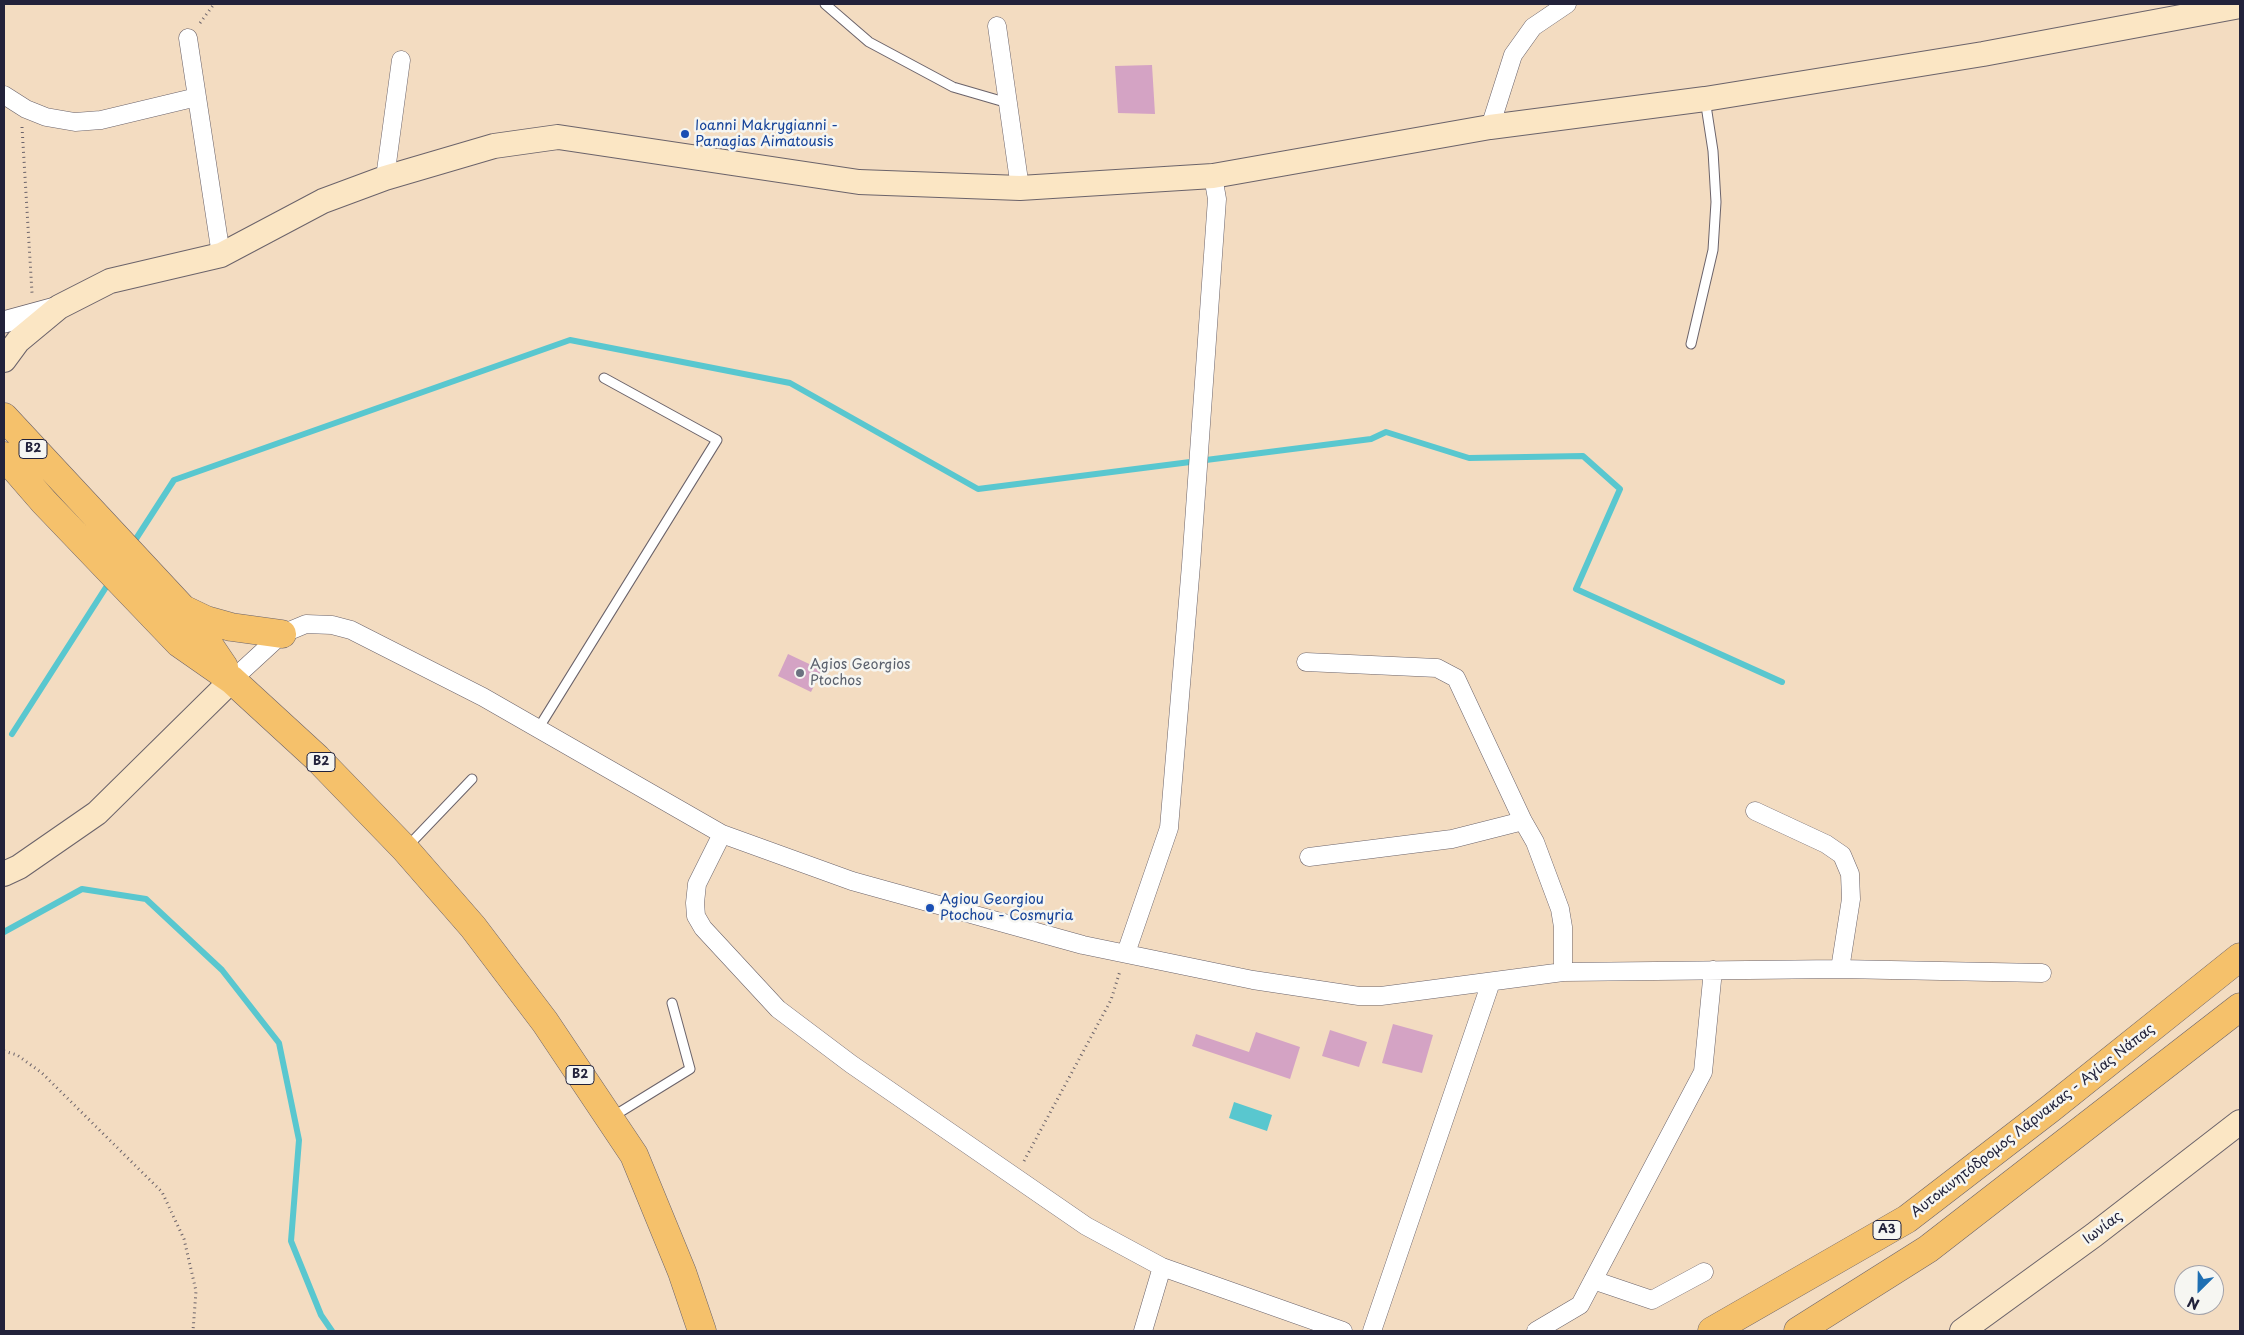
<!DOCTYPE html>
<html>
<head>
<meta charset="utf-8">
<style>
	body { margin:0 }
	#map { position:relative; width:2244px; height:1335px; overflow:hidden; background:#f3dcc1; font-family:"Playpen Sans",sans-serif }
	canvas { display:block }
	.frame { position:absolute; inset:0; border:5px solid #22223b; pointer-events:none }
	.north { position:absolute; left:2174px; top:1265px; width:50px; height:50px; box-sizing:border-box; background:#f6f6f2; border:1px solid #a1a1a9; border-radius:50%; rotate:203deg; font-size:14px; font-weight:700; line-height:20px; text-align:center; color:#22223b }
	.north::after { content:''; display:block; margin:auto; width:18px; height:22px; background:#1f6fb2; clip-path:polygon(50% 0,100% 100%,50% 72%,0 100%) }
</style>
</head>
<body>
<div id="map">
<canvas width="2244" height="1335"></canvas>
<div class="frame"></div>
<div class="north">N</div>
</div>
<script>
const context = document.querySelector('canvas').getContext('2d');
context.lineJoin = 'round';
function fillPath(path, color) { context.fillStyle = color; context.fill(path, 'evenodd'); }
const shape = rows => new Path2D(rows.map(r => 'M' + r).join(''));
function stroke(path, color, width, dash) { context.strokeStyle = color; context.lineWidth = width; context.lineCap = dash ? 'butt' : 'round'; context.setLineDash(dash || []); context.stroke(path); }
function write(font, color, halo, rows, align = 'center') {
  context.font = font + ' "Playpen Sans",sans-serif'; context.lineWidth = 5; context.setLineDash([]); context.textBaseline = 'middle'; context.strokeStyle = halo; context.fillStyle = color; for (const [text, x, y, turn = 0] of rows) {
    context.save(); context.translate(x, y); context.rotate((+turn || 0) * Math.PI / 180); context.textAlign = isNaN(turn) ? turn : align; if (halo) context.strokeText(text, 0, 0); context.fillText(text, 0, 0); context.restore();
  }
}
const water = shape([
	[1234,1102,1272,1115,1267,1131,1229,1118]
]);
const stream = shape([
	[132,545,174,480,570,340,790,383,978,489,1371,439,1386,432,1469,458,1583,456,1620,489,1576,589,1782,682],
	[12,734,110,581],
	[4,932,82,889,146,899,222,970,279,1043,299,1140,291,1241,321,1315,332,1331]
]);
const building = shape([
	[1152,65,1155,114,1118,113,1115,66],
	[788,654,822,670,811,692,778,676],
	[1393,1024,1433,1035,1422,1073,1382,1063],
	[1330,1030,1367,1042,1359,1067,1322,1056],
	[1256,1032,1300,1047,1290,1079,1192,1046,1196,1034,1249,1052]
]);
const path = shape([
	[200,23,214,4],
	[22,127,32,293],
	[4,1051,17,1055,42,1073,162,1192,184,1239,196,1291,193,1331],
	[1024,1161,1111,1000,1120,971]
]);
const service = shape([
	[825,4,869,42,953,87,1008,103],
	[1691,344,1713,250,1716,202,1713,151,1705,99],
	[538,729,717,440,604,378],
	[407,847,472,779],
	[612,1117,690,1069,672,1003]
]);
const minor = shape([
	[997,26,1020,188],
	[188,38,221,255],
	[4,95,26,109,46,117,75,122,101,120,197,97],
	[1490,127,1513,55,1533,27,1567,4],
	[385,178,401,60],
	[1306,662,1437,668,1456,678,1523,821,1535,842,1560,909,1563,927,1563,972],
	[232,680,282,634,306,624,332,625,351,630,483,697,722,834,852,881,1083,945,1253,980,1359,996,1381,996,1563,972,1840,969,2042,973],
	[1755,811,1826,844,1842,855,1850,874,1851,899,1840,969],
	[722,834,697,884,695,903,696,916,703,928,778,1009,851,1064,1086,1226,1162,1267,1343,1331],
	[1309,857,1452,839,1523,821],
	[1126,953,1169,828,1191,565,1217,199,1213,176],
	[1593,1280,1652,1300,1704,1272],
	[1143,1331,1162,1267],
	[1372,1331,1491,982],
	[1536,1331,1580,1305,1703,1072,1713,970]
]);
const tertiary = shape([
	[4,322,59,307]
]);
const secondary = shape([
	[4,360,18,341,59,307,110,281,221,255,323,201,385,178,494,146,558,137,859,182,1020,188,1213,176,1490,127,1705,99,1983,54,2240,6],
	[4,874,19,867,97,813,232,680],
	[1962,1331,2094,1235,2240,1122]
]);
const primary = shape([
	[4,417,182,608,195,624,224,667],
	[4,456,44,502,179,643,232,680,317,758,405,849,473,927,545,1022,634,1155,682,1272,702,1331],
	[183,609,206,620,231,627,282,634]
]);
const motorway = shape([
	[1712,1331,1907,1219,2050,1109,2240,957],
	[1798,1331,1928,1249,2240,1007]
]);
const markers = [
	[685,134,5,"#1a4fb4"],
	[800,673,5,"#6b7280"],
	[930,908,5,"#1a4fb4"]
];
const shields = [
	[33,449,28],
	[321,762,28],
	[580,1075,28],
	[1887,1230,28]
];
const shieldNames = [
	["B2",33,449],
	["B2",321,762],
	["B2",580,1075],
	["A3",1887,1230]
];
const transitNames = [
	["Ioanni Makrygianni -",695,126],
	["Panagias Aimatousis",695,142],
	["Agiou Georgiou",940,900],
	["Ptochou - Cosmyria",940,916]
];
const worshipNames = [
	["Agios Georgios",810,665],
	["Ptochos",810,681]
];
const streetNames = [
	["Αυτοκινητόδρομος Λάρνακας - Αγίας Νάπας",2033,1121,-38],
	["Ιωνίας",2103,1228,-37]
];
fillPath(water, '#59c7cf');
stroke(stream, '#59c7cf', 6);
fillPath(building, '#d4a3c4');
stroke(service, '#6b636a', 11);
stroke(minor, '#6b636a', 19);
stroke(tertiary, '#6b636a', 23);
stroke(secondary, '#6b636a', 26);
stroke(primary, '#6b636a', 29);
stroke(motorway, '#6b636a', 29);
stroke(path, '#6b636a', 3, [1, 4]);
stroke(service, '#fff', 9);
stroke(minor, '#fff', 18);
stroke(tertiary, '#fff', 21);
stroke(secondary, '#fbe6c4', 24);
stroke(primary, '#f5c16b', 28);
stroke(motorway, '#f5c16b', 28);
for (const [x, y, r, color] of markers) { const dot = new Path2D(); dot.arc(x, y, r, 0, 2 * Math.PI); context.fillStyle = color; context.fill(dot); stroke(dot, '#f6f6f2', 2); }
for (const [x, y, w] of shields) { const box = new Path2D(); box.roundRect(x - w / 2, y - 9.5, w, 19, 4); context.fillStyle = '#f6f6f2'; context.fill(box); stroke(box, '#22223b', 1); }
write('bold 12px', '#22223b', null, shieldNames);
write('14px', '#164399', '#f6f6f2', transitNames, 'left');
write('14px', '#5b616d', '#f6f6f2', worshipNames, 'left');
write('14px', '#22223b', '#f6f6f2', streetNames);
</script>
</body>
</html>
